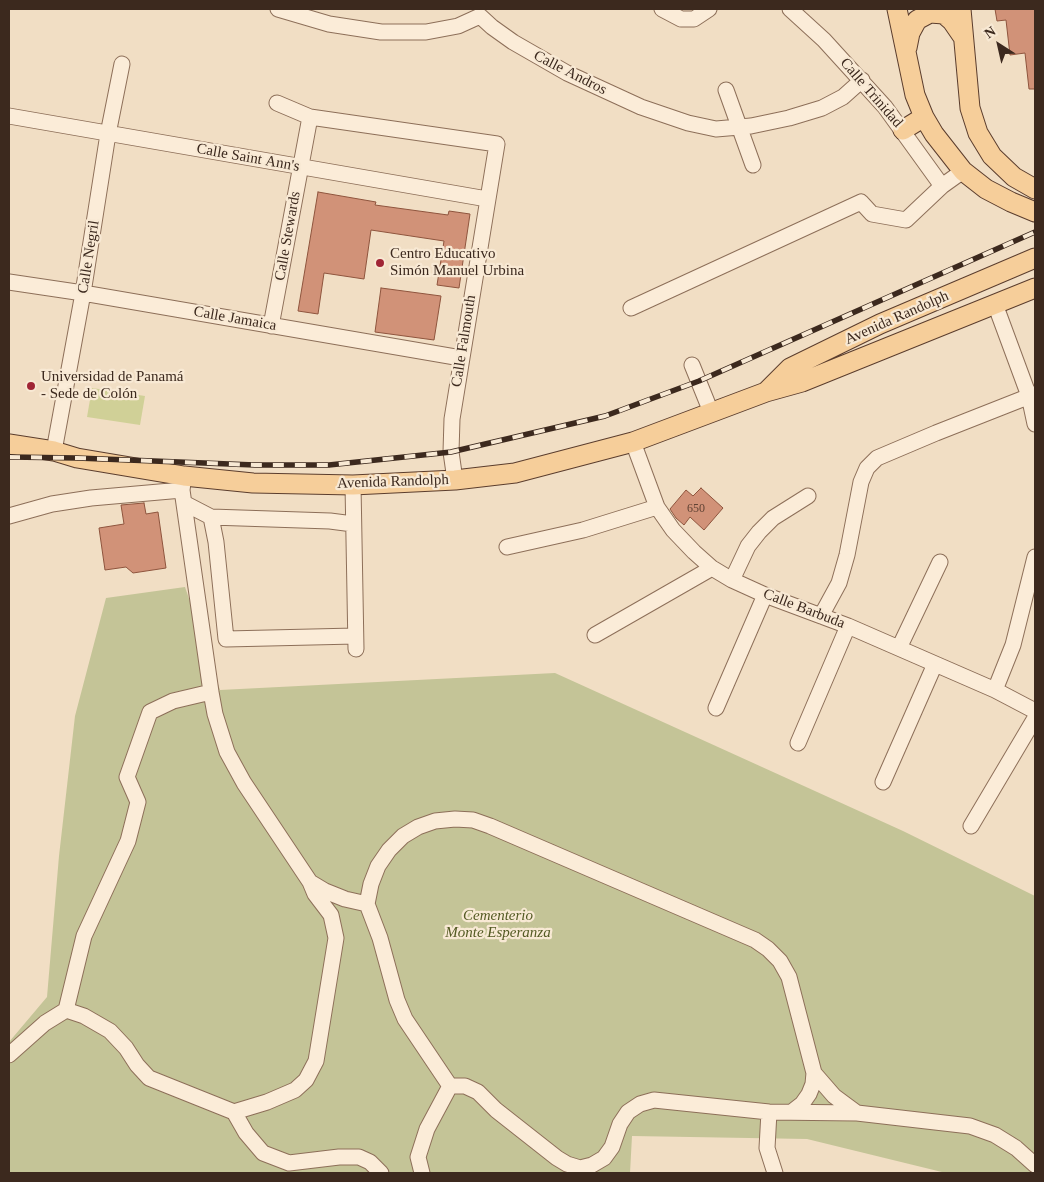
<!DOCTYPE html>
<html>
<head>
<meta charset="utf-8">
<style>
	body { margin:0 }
	#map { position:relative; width:1044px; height:1182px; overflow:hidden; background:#f1dec4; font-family:"Times New Roman",serif }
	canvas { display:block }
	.frame { position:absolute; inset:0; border:10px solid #3c291e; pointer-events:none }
	.north { position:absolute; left:974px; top:20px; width:50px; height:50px; -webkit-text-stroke:4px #f8e9d4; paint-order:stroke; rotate:325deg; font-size:14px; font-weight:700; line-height:20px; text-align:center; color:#3c291e }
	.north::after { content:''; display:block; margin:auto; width:18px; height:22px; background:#3c291e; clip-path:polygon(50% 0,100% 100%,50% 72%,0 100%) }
</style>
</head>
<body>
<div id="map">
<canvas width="1044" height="1182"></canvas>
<div class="frame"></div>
<div class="north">N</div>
</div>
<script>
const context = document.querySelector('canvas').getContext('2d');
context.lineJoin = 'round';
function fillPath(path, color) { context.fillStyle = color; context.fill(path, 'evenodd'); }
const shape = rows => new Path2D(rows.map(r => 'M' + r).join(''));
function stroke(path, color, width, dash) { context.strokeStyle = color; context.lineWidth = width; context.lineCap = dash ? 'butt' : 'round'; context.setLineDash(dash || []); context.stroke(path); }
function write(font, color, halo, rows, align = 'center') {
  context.font = font + ' "Times New Roman",serif'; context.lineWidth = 4.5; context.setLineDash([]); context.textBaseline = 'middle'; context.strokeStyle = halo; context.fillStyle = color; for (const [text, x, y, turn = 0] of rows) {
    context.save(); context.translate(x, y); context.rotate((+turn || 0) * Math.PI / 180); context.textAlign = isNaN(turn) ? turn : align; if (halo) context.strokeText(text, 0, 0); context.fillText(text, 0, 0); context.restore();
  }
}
const green = shape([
	[92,388,145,396,140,425,87,417]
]);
const cemetery = shape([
	[185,587,220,690,555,673,903,831,1035,896,1035,1173,946,1173,807,1139,632,1136,630,1173,9,1173,9,1042,47,997,59,856,75,716,106,598]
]);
const building = shape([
	[995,9,1035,9,1035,89,1029,89,1025,53,1010,55,1006,20,997,21,995,9],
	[318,192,376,202,375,205,448,215,449,211,470,214,459,288,437,285,444,241,371,230,364,279,324,273,318,314,298,311,318,192],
	[381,288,441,296,434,340,375,332,381,288],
	[701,488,723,508,704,530,690,517,684,525,676,518,670,509,686,490,693,496,701,488],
	[144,503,146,514,158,512,166,568,133,573,126,567,105,570,99,528,124,524,121,505,144,503]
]);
const minor = shape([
	[278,9,329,24,381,32,426,32,458,26,480,16,492,27,513,42,567,73,641,107,688,123,716,129,751,126,789,118,822,108,843,97,862,80],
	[662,9,681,19,694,19,709,9],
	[790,9,824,40,885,107,942,186],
	[726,90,753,165],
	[277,103,310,117,497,144,452,419,451,452,455,480],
	[9,116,487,199],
	[9,282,83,293,461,358],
	[995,304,1029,396,1035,424],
	[631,308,861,202,872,214,906,220,942,186,963,171],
	[271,326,310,117],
	[692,365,711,412],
	[633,442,657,507,673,530,694,552,712,568,732,580,765,595,848,626,995,690,1035,711],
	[54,451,83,293,108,134,122,64],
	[184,476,182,490,211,692,215,714,227,752,244,783,310,882,325,891,345,899,367,904,380,938,397,1000,405,1019,450,1086,465,1086,478,1092,496,1110,557,1158,567,1164,580,1168,592,1165,604,1158,612,1147,620,1124,628,1112,640,1104,654,1100,769,1112,857,1113,970,1126,995,1135,1016,1148,1035,1165],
	[353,485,356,649],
	[184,503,211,517,330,521,353,524],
	[9,516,52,504,91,498,182,490],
	[211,517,216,542,226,639,355,636],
	[507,547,583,530,657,507],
	[732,580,748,546,759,532,773,518,808,496],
	[821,616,839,583,847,555,861,482,867,468,877,458,936,433,1035,394],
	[595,635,712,568],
	[899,648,940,562],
	[995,690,1013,645,1035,557],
	[716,708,765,595],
	[798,743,848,626],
	[883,782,935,664],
	[971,826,1035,718],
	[367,904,371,884,378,866,389,850,403,836,418,827,435,821,455,819,473,820,490,826,755,940,768,949,780,961,789,977,814,1073,813,1084,809,1094,802,1104,793,1111],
	[66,1010,84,1016,110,1031,126,1048,137,1065,149,1078,234,1112,246,1133,263,1153,289,1163,339,1157,359,1157,370,1162,381,1173],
	[9,1055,45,1023,66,1010,84,936,128,841,138,802,127,777,150,712,173,701,211,692],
	[814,1073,834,1096,857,1113],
	[234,1112,267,1102,295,1090,306,1080,316,1061,336,938,331,915,315,894,310,882],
	[769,1112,767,1148,775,1173],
	[422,1173,418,1157,427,1129,450,1086]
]);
const major = shape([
	[897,9,915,95,924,117,934,134,963,171,986,189,1011,202,1035,212],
	[961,9,970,108,978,133,992,156,1014,177,1035,189],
	[907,48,910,33,917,20,930,13,944,14,952,21,963,37],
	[903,130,924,117],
	[767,391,790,368,880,324,1035,258],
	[9,444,54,451,77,458,184,476,253,483,353,485,455,480,515,473,633,442,766,392,802,382,1035,288]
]);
const rail = shape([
	[9,457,77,458,255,465,329,465,451,452,605,416,699,381,1035,232]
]);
const markers = [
	[380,263,5,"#a02535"],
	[31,386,5,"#a02535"]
];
const numberNames = [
	["650",696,509]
];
const streetNames = [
	["Calle Andros",570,73,27],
	["Calle Trinidad",871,93,49],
	["Calle Saint Ann's",248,158,10],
	["Calle Stewards",288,236,-80],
	["Calle Negril",89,257,-81],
	["Avenida Randolph",897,318,-24],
	["Calle Jamaica",235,319,10],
	["Calle Falmouth",464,341,-81],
	["Avenida Randolph",393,482,-2],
	["Calle Barbuda",804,609,21]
];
const poiNames = [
	["Centro Educativo",390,254],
	["Simón Manuel Urbina",390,271],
	["Universidad de Panamá",41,377],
	["- Sede de Colón",41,394]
];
const parkNames = [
	["Cementerio",498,916],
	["Monte Esperanza",498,933]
];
fillPath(green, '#d0d097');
fillPath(cemetery, '#c4c497');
fillPath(building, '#d19278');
stroke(building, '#8e543d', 1);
stroke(minor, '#8d6f59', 17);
stroke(major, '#5b3d2d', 21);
stroke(minor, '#fbecd8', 15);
stroke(major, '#f6ce9a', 19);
stroke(rail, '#3c291e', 5.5);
stroke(rail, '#f8e9d4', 4, [11]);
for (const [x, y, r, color] of markers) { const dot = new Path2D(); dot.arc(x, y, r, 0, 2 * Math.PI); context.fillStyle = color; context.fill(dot); stroke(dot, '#f8e9d4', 2); }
write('12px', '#614334', null, numberNames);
write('15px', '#3c291e', '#f8e9d4', streetNames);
write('15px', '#3c291e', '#f8e9d4', poiNames, 'left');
write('italic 15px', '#535a23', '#f8e9d4', parkNames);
</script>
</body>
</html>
